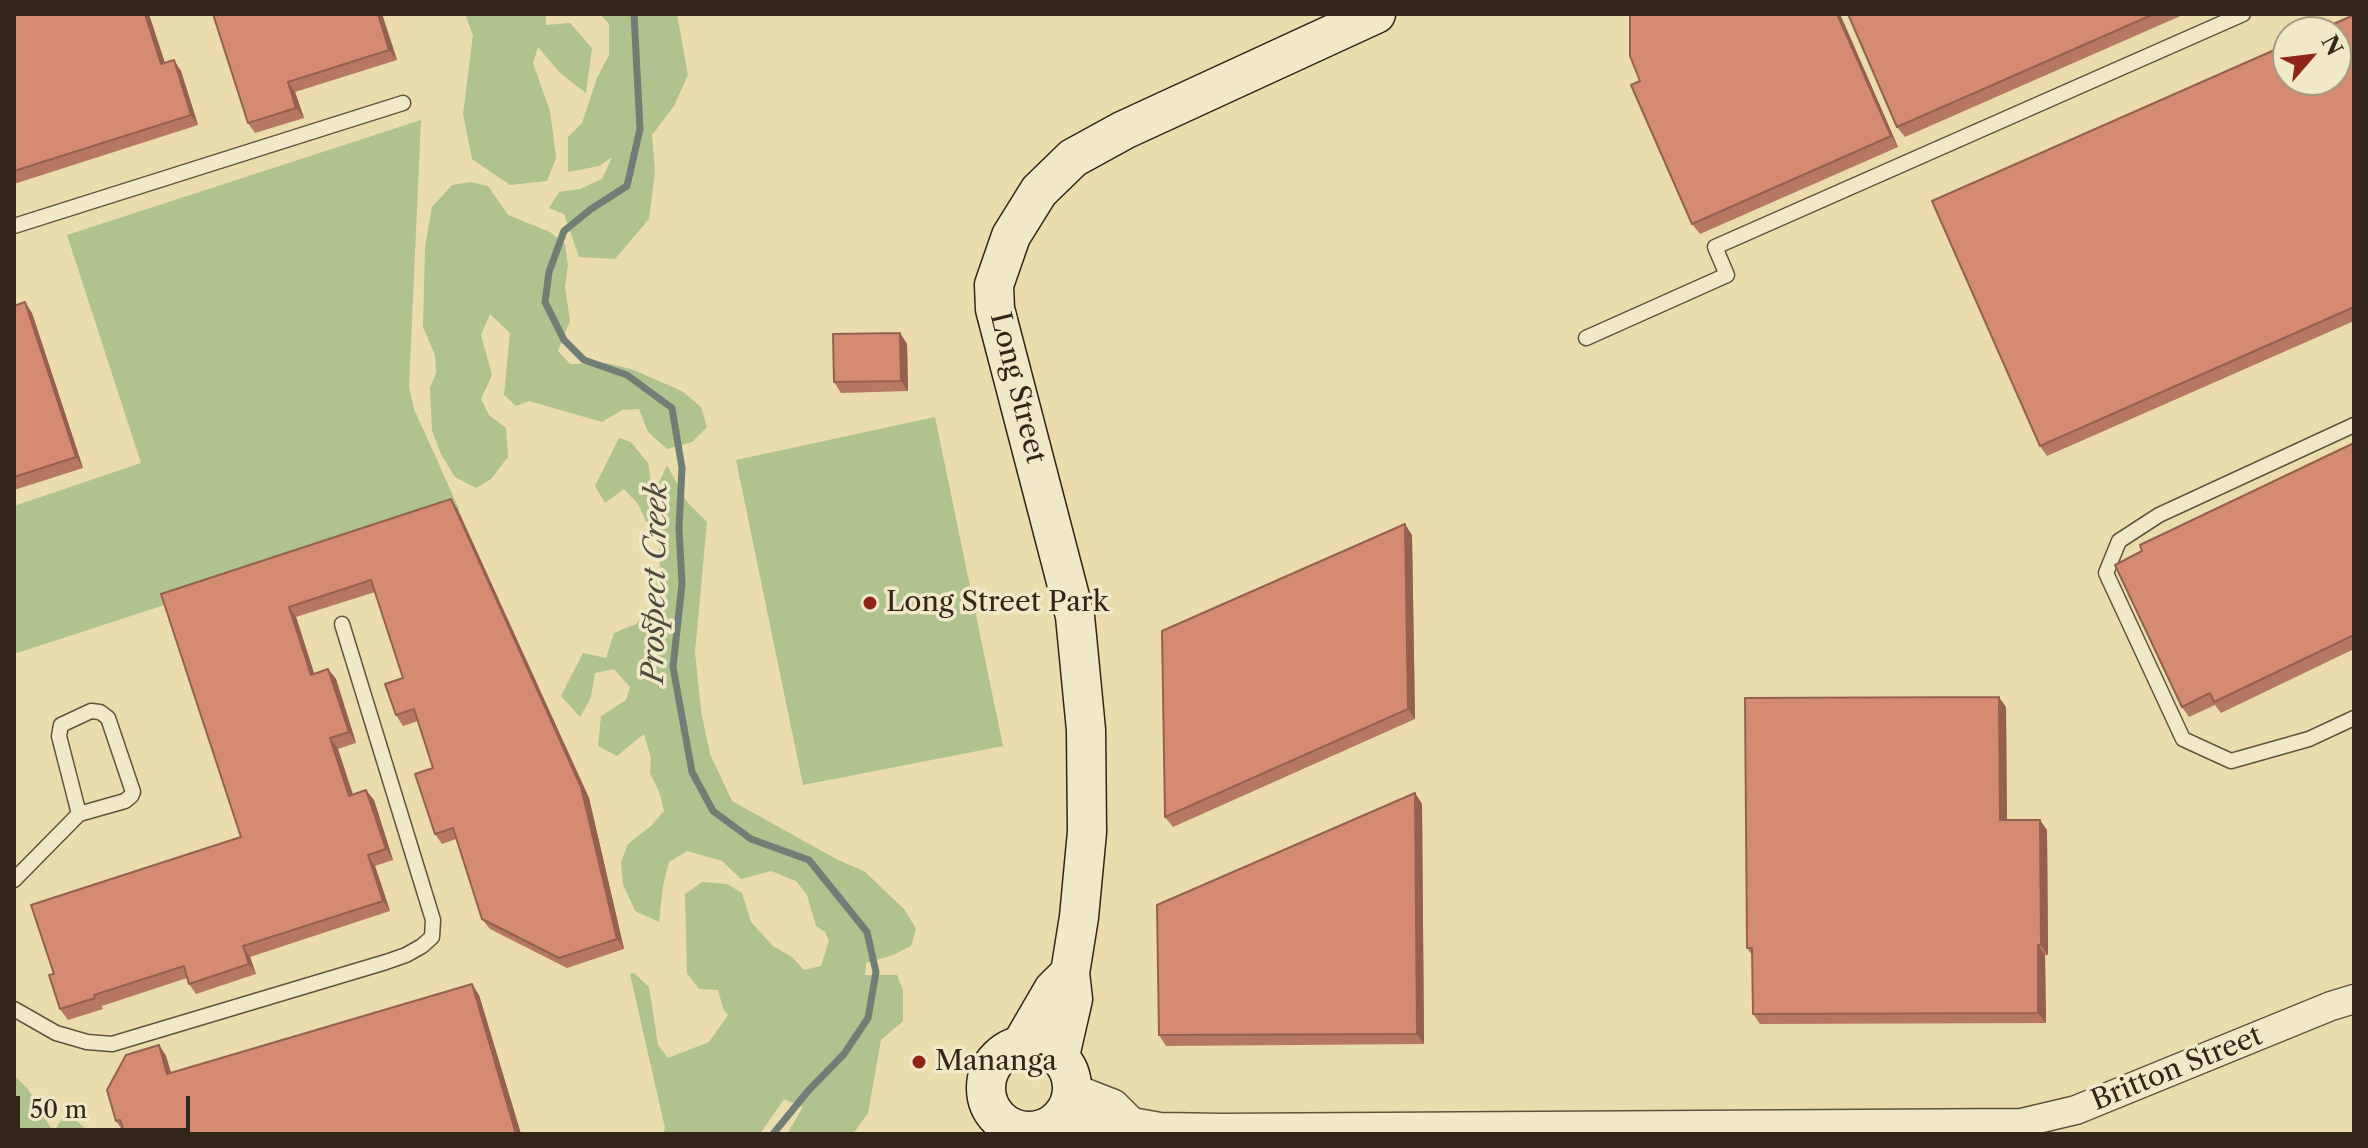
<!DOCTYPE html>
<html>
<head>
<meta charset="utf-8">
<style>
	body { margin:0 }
	#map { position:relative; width:2368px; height:1148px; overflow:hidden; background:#eadcac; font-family:"Libre Caslon Text",serif }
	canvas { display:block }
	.frame { position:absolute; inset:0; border:16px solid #34251a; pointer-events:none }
	.north { position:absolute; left:2272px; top:16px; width:80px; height:80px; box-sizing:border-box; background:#f1e8c9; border:2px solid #a59a83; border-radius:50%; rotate:62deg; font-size:22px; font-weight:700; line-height:32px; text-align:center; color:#34251a }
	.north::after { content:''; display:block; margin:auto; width:28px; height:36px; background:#8f2418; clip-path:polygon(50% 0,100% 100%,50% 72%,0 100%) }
	.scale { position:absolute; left:16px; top:1096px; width:174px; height:36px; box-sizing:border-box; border:4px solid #34251a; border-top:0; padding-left:10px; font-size:24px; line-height:28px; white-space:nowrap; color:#34251a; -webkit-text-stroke:6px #f1e8c9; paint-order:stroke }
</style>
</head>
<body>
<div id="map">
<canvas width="2368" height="1148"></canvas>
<div class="frame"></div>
<div class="north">N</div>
<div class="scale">50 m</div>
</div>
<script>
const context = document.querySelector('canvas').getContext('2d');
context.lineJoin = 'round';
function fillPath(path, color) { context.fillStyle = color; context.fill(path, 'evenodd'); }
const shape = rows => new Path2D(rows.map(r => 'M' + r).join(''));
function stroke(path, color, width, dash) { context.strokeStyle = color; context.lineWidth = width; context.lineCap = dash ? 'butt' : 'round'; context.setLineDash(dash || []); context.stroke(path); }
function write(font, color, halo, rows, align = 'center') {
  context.font = font + ' "Libre Caslon Text",serif'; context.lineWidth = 7; context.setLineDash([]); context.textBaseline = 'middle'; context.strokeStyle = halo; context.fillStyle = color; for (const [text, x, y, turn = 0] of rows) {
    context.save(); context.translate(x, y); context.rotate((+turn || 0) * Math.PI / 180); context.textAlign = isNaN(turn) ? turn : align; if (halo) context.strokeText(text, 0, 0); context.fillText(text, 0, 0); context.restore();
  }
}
const green = shape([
	[465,14,546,14,546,25,570,23,592,48,586,93,560,73,538,47,533,63,550,111,556,158,547,181,510,185,472,159,463,114,473,35],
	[600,14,677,14,688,75,674,106,652,135,655,171,649,219,615,259,579,257,564,214,549,208,559,192,580,189,602,179,612,157,599,166,568,172,568,137,582,123,597,78,609,55,609,24],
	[421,120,409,387,414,409,459,509,14,654,14,506,141,463,67,235],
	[471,182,488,186,508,215,550,232,565,244,568,265,565,287,570,321,558,351,570,364,606,363,631,369,682,391,701,407,707,427,692,442,667,449,648,432,639,409,622,410,602,422,529,401,516,406,504,395,510,333,490,314,481,335,492,375,481,399,489,415,506,428,508,457,491,479,476,488,455,477,441,454,432,430,430,388,436,373,435,355,423,327,425,247,432,207,452,185],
	[935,417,1003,746,803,785,736,460],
	[619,438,631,442,648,463,653,496,667,465,687,502,707,522,695,652,701,711,710,754,732,801,838,860,864,871,905,910,916,929,911,946,893,955,866,963,865,975,897,975,903,990,903,1021,881,1040,868,1113,853,1134,787,1134,803,1107,784,1099,760,1134,663,1134,665,1128,630,974,634,973,649,987,658,1045,668,1058,709,1042,728,1015,723,1008,718,990,699,989,687,973,685,894,702,882,727,884,742,893,751,922,773,946,792,957,804,970,821,966,829,941,825,932,816,926,807,895,796,881,771,871,741,879,722,861,687,851,669,862,663,886,659,922,635,911,623,884,621,862,628,844,652,825,664,811,660,794,650,773,651,758,644,734,617,756,598,746,601,716,626,700,630,687,614,669,595,673,591,697,580,717,561,696,583,653,606,658,614,633,636,624,654,607,655,586,660,570,659,535,649,528,638,504,624,489,605,503,595,486],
	[14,1075,28,1089,53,1132,67,1112,91,1134,14,1134]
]);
const stream = shape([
	[634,14,640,129,627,186,591,209,564,231,549,272,545,302,564,340,584,360,627,375,672,408,682,468,679,528,682,584,673,667,692,772,713,811,751,839,809,860,867,932,876,972,868,1018,844,1054,808,1091,773,1134]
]);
const lane = shape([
	[14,226,403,103],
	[1586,338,1727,275,1715,247,2243,14],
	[2354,425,2159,515,2119,541,2106,573,2183,739,2231,761,2309,739,2354,718],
	[14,880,79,814,125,801,131,796,133,792,108,718,100,712,91,711,61,725,59,736,79,814],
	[14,1009,56,1033,87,1042,112,1044,386,962,406,955,422,946,432,937,433,920,342,624]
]);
const street = shape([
	[1073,1088,1114,1104,1132,1122],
	[1063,1116,1107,1127,1132,1122,1160,1127,1222,1128,2021,1123,2076,1110,2331,1006,2354,999]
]);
const secondary = shape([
	'986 1088a43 43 0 1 1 86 0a43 43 0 1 1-86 0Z',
	[1021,1045,1053,990,1070,973],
	[1060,1056,1073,999,1070,973,1079,917,1087,832,1086,730,1075,616,995,309,994,285,1011,236,1039,191,1073,158,1124,130,1376,14]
]);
const wall = shape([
	[14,14,165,63,181,71,198,125,14,184],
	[213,14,382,14,397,60,295,92,304,118,255,133,248,123],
	[1630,14,1840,14,1898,147,1700,234,1692,224,1640,81],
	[1848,14,2185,14,1905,137,1897,127],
	[2354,15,2354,321,2047,456,2040,446],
	[25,302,32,313,83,468,14,490,14,306],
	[900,333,907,344,908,391,841,393,834,382],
	[2354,443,2354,649,2221,713,2215,705,2189,717,2182,707],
	[451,499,458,510,589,798,624,949,567,968,490,929,482,919,456,839,442,844,435,834,433,768,418,721,403,726,396,715,403,678,375,592,296,617,314,674,328,669,336,679,356,743,338,749,353,794,374,800,393,860,375,866,390,911,250,957,256,974,196,994,189,984,187,978,102,1006,103,1009,68,1020,60,1009,54,974,241,837,161,594],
	[1412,535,1415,719,1173,827,1165,817],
	[2006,707,2007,820,2047,830,2048,955,2045,955,2046,1023,1760,1024,1753,1014,1752,955,1747,948],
	[1415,793,1422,804,1424,1044,1166,1046,1159,1035],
	[479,995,521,1134,125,1134,116,1121,159,1045,166,1056,171,1072]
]);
const shadedWall = shape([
	[145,14,149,14,169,75,161,64],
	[378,14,382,14,397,60,389,50],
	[1837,14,1840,14,1898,147,1891,136],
	[174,60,181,71,198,125,191,115],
	[288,82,295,92,304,118,296,108],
	[25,302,32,313,83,468,76,457],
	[900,333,907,344,908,391,901,381],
	[451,499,458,510,589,798,624,949,617,939],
	[1405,524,1412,535,1415,719,1408,709],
	[289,607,296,617,318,685,311,675],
	[328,669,336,679,356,743,349,732],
	[1999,697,2006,707,2007,831,2000,820],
	[330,738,338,749,356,806,349,796],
	[366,790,374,800,393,860,386,849],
	[1415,793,1422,804,1424,1044,1417,1034],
	[2040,820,2047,830,2048,955,2041,945],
	[368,855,375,866,390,911,383,901],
	[2038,945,2045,955,2046,1023,2038,1013],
	[243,946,250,957,256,974,249,964],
	[472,984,479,995,521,1134,516,1134],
	[159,1045,166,1056,174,1084,167,1074]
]);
const building = shape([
	[14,14,145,14,161,64,174,60,191,115,14,171,14,14],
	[213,14,378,14,389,50,288,82,296,108,248,123,213,14],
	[1630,14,1837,14,1891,136,1692,224,1631,85,1640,81,1630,56,1630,14],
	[1848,14,2154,14,1897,127,1848,14],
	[2354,15,2354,307,2040,446,1932,201,2288,44,2288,80,2336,80,2336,32,2315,32,2354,15],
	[25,302,76,457,14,477,14,306,25,302],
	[900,333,901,381,834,382,833,334,900,333],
	[2354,443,2354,635,2214,702,2210,693,2182,707,2115,565,2142,551,2140,545,2354,443],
	[451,499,581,787,617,939,559,958,482,919,453,828,435,834,415,774,433,768,414,709,396,715,385,684,403,678,371,580,289,607,311,675,328,669,349,732,330,738,349,796,366,790,386,849,368,855,383,901,243,946,249,964,189,984,184,966,94,995,95,998,60,1009,49,975,54,974,31,905,241,837,161,594,451,499],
	[1405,524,1408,709,1165,817,1162,631,1405,524],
	[1999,697,2000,820,2040,820,2041,945,2038,945,2038,1013,1753,1014,1752,948,1747,948,1745,698,1999,697],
	[1415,793,1417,1034,1159,1035,1157,905,1415,793],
	[472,984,516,1134,125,1134,120,1120,116,1121,107,1090,126,1055,159,1045,167,1074,472,984]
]);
const markers = [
	[870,603,8,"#8f2418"],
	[919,1062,8,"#8f2418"]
];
const streetNames = [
	["Long Street",1017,388,76],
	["Britton Street",2177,1069,-22]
];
const poiNames = [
	["Long Street Park",886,603],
	["Mananga",935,1062]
];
const waterNames = [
	["Prospect Creek",656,583,-89]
];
fillPath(green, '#b0c28e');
stroke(stream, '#717e75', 7);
stroke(lane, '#62533e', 17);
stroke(street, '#62533e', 31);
stroke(secondary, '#34251a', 41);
stroke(lane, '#f1e8c9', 14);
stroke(street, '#f1e8c9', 28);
stroke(secondary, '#f1e8c9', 38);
fillPath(wall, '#b67862');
fillPath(shadedWall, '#946150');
fillPath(building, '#d48b72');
stroke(building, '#946150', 2);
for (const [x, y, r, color] of markers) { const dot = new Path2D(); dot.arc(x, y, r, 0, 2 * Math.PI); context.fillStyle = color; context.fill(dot); stroke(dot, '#f1e8c9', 3); }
write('28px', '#34251a', '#f1e8c9', streetNames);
write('28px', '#34251a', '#f1e8c9', poiNames, 'left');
write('italic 30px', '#4e4a40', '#f1e8c9', waterNames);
</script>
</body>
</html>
